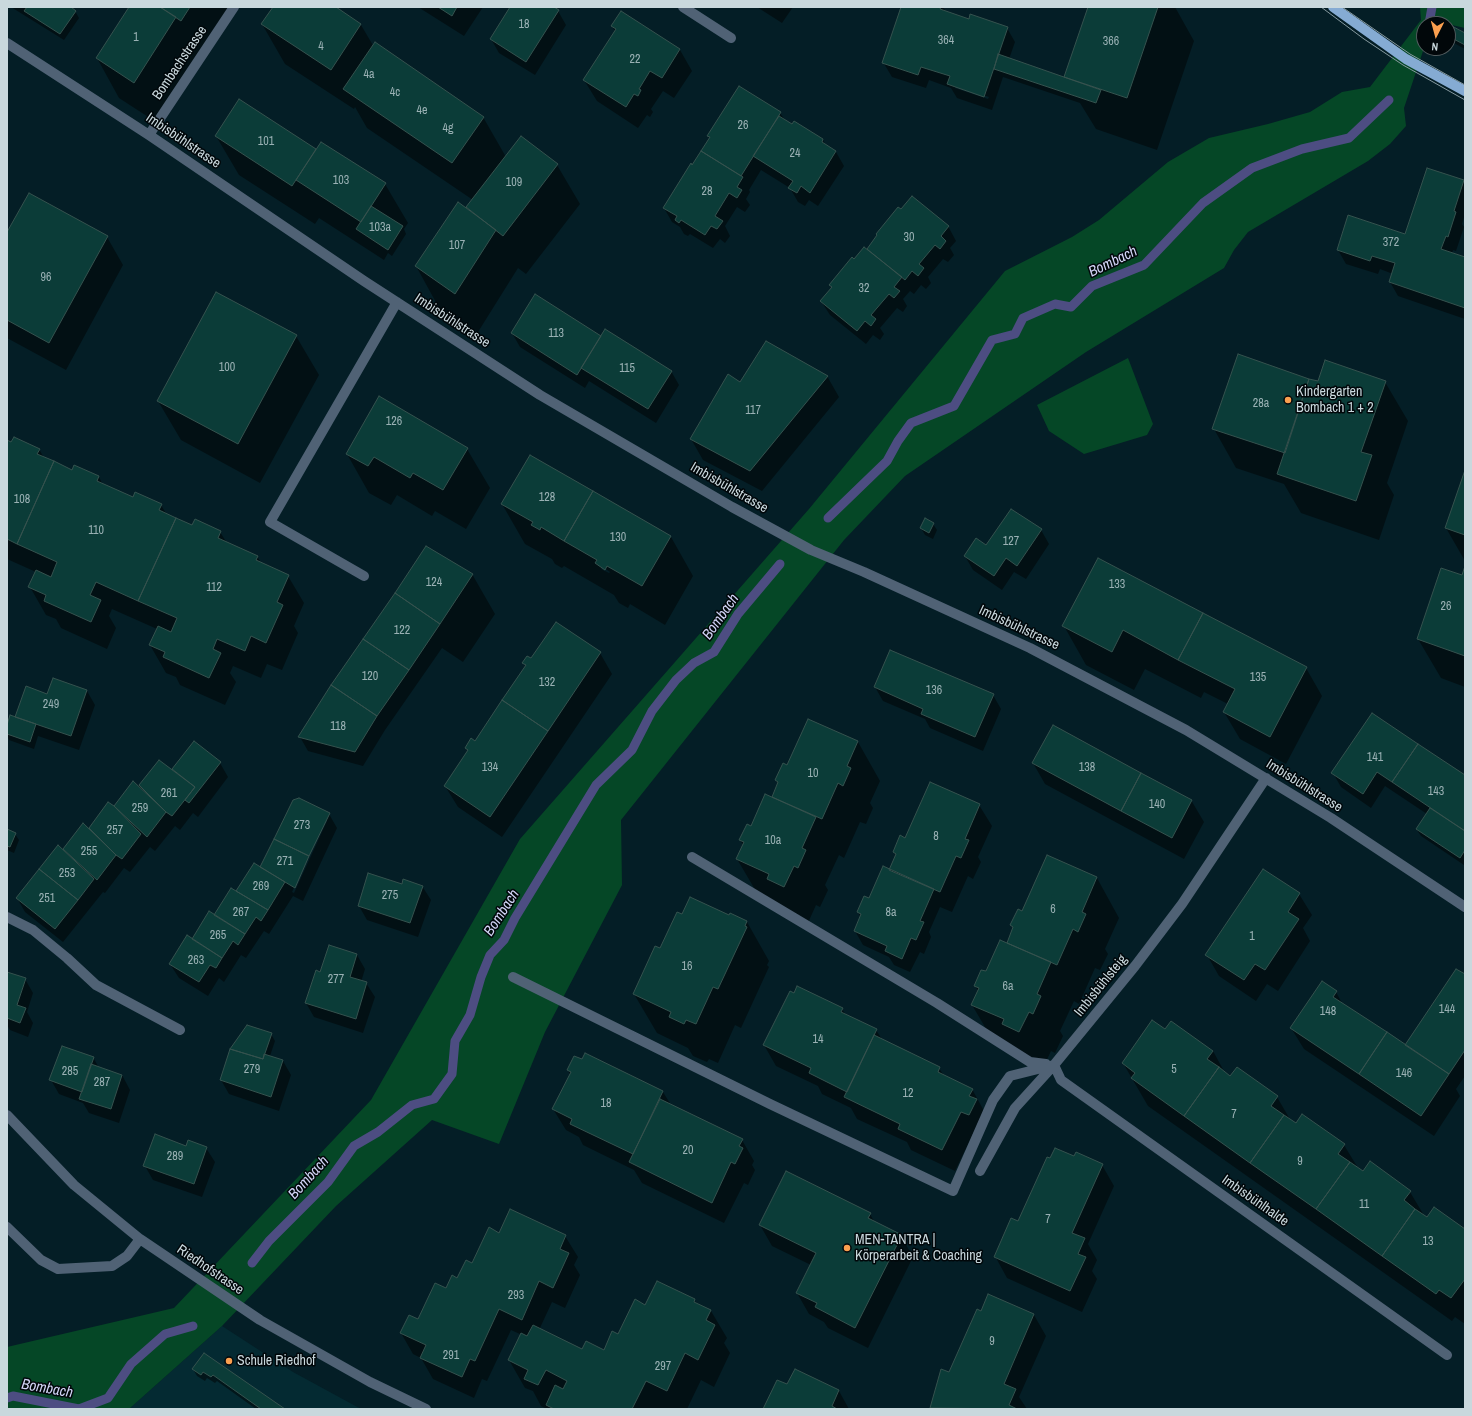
<!DOCTYPE html>
<html>
<head>
<meta charset="utf-8">
<style>
	body { margin:0 }
	#map { position:relative; width:1472px; height:1416px; overflow:hidden; background:#041e26; font-family:"Archivo Narrow",sans-serif }
	canvas { display:block }
	.frame { position:absolute; inset:0; border:8px solid #c9d8dd; pointer-events:none }
	.north { position:absolute; left:1416px; top:16px; width:40px; height:40px; box-sizing:border-box; background:#01070a; border:1px solid #515b5e; border-radius:50%; rotate:186deg; font-size:11px; font-weight:700; line-height:16px; text-align:center; color:#c9d8dd }
	.north::after { content:''; display:block; margin:auto; width:14px; height:18px; background:#fa9f4f; clip-path:polygon(50% 0,100% 100%,50% 72%,0 100%) }
</style>
</head>
<body>
<div id="map">
<canvas width="1472" height="1416"></canvas>
<div class="frame"></div>
<div class="north">N</div>
</div>
<script>
const context = document.querySelector('canvas').getContext('2d');
context.lineJoin = 'round';
function fillPath(path, color) { context.fillStyle = color; context.fill(path, 'evenodd'); }
const shape = rows => new Path2D(rows.map(r => 'M' + r).join(''));
function stroke(path, color, width, dash) { context.strokeStyle = color; context.lineWidth = width; context.lineCap = dash ? 'butt' : 'round'; context.setLineDash(dash || []); context.stroke(path); }
function write(font, color, halo, rows, align = 'center') {
  context.font = font + ' "Archivo Narrow",sans-serif'; context.lineWidth = 3; context.setLineDash([]); context.textBaseline = 'middle'; context.strokeStyle = halo; context.fillStyle = color; for (const [text, x, y, turn = 0] of rows) {
    context.save(); context.translate(x, y); context.rotate((+turn || 0) * Math.PI / 180); context.textAlign = isNaN(turn) ? turn : align; if (halo) context.strokeText(text, 0, 0); context.fillText(text, 0, 0); context.restore();
  }
}
const built = shape([
	[222,1326,293,1372,361,1409,129,1409]
]);
const green = shape([
	[1420,7,1465,7,1465,28,1434,21,1432,24,1424,24,1424,48,1404,108,1406,126,1390,144,1368,161,1248,232,1234,250,1224,268,1086,352,905,476,844,540,621,820,622,885,545,1032,499,1144,432,1120,336,1206,222,1326,129,1409,7,1409,7,1347,174,1308,371,1100,520,839,809,509,1005,271,1072,237,1099,220,1168,162,1209,138,1268,124,1310,112,1342,92,1370,87,1421,20],
	[1128,358,1153,424,1147,435,1084,454,1049,431,1037,405]
]);
const shadow = shape([
	[11,7,69,7,75,11,79,18,64,40],
	[130,7,238,7,156,122,119,98,97,58],
	[274,7,334,7,361,25,374,47,483,117,506,157,557,165,580,204,526,274,518,268,478,332,438,306,416,266,473,200,367,128,355,107,354,109,285,64,262,24],
	[418,7,483,7,464,36],
	[511,7,552,7,558,11,566,25,535,75,499,53,491,39],
	[757,7,793,7,782,23],
	[902,7,943,7,946,12,969,20,1007,28,1015,42,1009,59,1067,79,1065,77,1089,7,1175,7,1194,41,1157,150,1096,129,1080,103,1003,77,992,110,957,98,951,88,929,80,926,88,892,77,883,62],
	[955,85,989,97,988,99,955,88],
	[621,13,680,50,692,71,674,98,663,91,651,109,653,112,650,117,647,115,638,128,597,101,584,80,615,31,612,26],
	[1448,26,1465,34,1465,49,1448,40],
	[239,100,317,150,385,184,408,223,404,229,406,234,392,256,388,253,384,260,319,218,315,224,239,175,216,136],
	[780,113,785,120,792,125,794,122,823,140,826,146,836,152,844,166,818,206,809,200,805,206,798,202,790,188,761,170,749,190,750,192,746,199,750,205,745,212,737,207,725,226,730,236,725,243,720,239,713,248,690,234,688,236,684,234,680,227,672,222,664,208,710,139,708,136],
	[1464,181,1465,183,1465,214,1462,224,1464,227,1456,251,1453,250,1452,254,1465,258,1465,319,1398,296,1390,282,1393,274,1380,269,1378,274,1346,264,1338,250,1406,236],
	[948,226,956,241,950,248,954,255,948,262,943,259,928,277,931,283,926,289,921,285,914,294,910,291,903,299,907,306,903,312,897,308,880,328,884,334,880,340,873,335,866,344,830,315,821,301,832,288,830,285,854,260,867,250,878,236],
	[7,235,107,237,123,265,66,370,7,338],
	[512,333,601,337,671,371,679,385,656,423,589,381,585,388,520,347],
	[296,336,319,375,260,483,181,440,158,401],
	[827,376,839,397,762,491,703,460,691,439],
	[1385,382,1408,421,1387,483,1394,495,1379,540,1301,513,1284,484,1236,468,1214,429,1318,383],
	[7,442,39,449,44,458,72,471,99,477,103,485,134,498,161,505,167,515,192,526,220,532,227,543,257,556,261,563,288,576,304,603,294,626,298,633,282,670,267,664,261,678,233,666,230,673,236,682,225,705,180,685,176,677,166,673,150,645,157,629,112,609,109,616,116,628,107,649,61,628,56,619,46,615,30,587,36,572,7,559],
	[467,449,490,488,466,529,435,511,432,516,397,495,391,505,369,493,347,454],
	[530,456,671,537,693,576,665,625,630,604,628,608,619,603,614,595,564,566,562,568,555,564,552,559,525,544,502,504],
	[601,566,610,572,609,573,601,569],
	[1465,473,1465,561,1446,528],
	[933,524,937,530,933,539,925,535,921,528],
	[1041,530,1049,544,1026,579,1014,572,1002,590,973,570,965,556,986,546],
	[1099,559,1306,668,1322,696,1286,764,1240,739,1224,712,1228,704,1204,692,1201,698,1145,669,1134,690,1086,665,1064,626],
	[1465,569,1465,687,1441,678,1418,639,1462,576],
	[472,574,495,614,463,662,442,648,385,730,363,766,308,751,300,737],
	[600,653,612,674,502,837,458,807,445,786,469,751,467,748,475,742,526,667,524,663,531,659],
	[875,687,993,695,1001,709,983,751,930,728,925,719,883,701],
	[87,691,95,705,79,750,38,736,34,749,9,740,7,736,7,728,48,695],
	[1372,715,1465,777,1465,862,1464,865,1421,836,1417,830,1427,814,1385,786,1371,808,1341,787,1333,773],
	[194,742,220,763,228,777,198,817,193,813,180,830,175,826,155,851,150,847,130,872,124,868,105,893,103,892,63,942,25,912,17,898,63,850,83,825,89,830,108,803,114,807,134,782,139,786,159,762,172,771],
	[858,742,880,781,870,803,873,808,866,824,860,822,844,858,839,855,825,885,828,890,820,907,816,905,807,925,760,898,737,859,743,845,740,840,751,827,772,798,778,784,776,780,788,767],
	[1033,763,1191,800,1204,822,1184,859,1045,784],
	[979,805,992,826,978,857,981,862,973,879,968,876,952,912,940,907,929,932,931,937,924,954,920,952,910,972,894,965,889,957,863,945,855,931,861,918,858,912,890,871,896,857,894,852,906,839],
	[329,814,337,828,303,901,293,896,269,934,264,931,246,958,241,955,224,982,219,978,208,996,179,978,170,964,192,940,261,869],
	[325,821,327,821,294,893,292,892],
	[7,830,15,834,19,840,14,853,7,850],
	[1048,856,1097,878,1119,918,1105,949,1108,954,1100,970,1095,968,1079,1004,1074,1001,1060,1031,1063,1036,1055,1053,1051,1051,1042,1070,995,1044,972,1005,978,991,975,985,1007,944,1014,929,1011,925,1023,913],
	[422,886,431,900,418,937,367,920,359,906],
	[1299,894,1312,915,1303,928,1310,941,1278,991,1267,984,1256,1001,1219,976,1207,955],
	[682,916,729,916,747,922,769,961,767,965,769,967,741,1028,735,1025,718,1063,709,1059,707,1062,693,1056,688,1048,657,1033,634,994],
	[329,946,357,955,365,969,361,982,366,983,375,997,363,1033,314,1017,306,1003,321,973],
	[7,973,25,979,33,993,27,1012,33,1023,28,1037,10,1030,7,1025],
	[1465,976,1465,1076,1456,1089,1460,1096,1434,1136,1304,1049,1291,1028,1336,992,1343,1005,1409,1049],
	[842,1009,846,1015,876,1030,883,1041,939,1068,944,1076,972,1089,984,1111,955,1171,911,1150,907,1142,857,1119,851,1108,822,1094,818,1086,776,1066,764,1045],
	[1165,1030,1213,1051,1225,1073,1231,1077,1277,1097,1291,1121,1297,1125,1344,1145,1358,1168,1363,1172,1410,1192,1425,1217,1465,1230,1465,1324,1455,1317,1452,1321,1148,1106,1123,1063],
	[271,1034,275,1041,270,1056,283,1061,291,1075,279,1111,229,1094,221,1080],
	[585,1054,663,1092,671,1105,742,1140,754,1161,752,1165,755,1170,748,1185,744,1183,724,1223,642,1183,634,1170,583,1145,579,1137,566,1130,553,1109,570,1075,568,1070,574,1057,582,1060],
	[93,1057,99,1068,122,1075,130,1090,119,1123,89,1113,83,1103,59,1094,51,1080],
	[206,1148,215,1162,202,1197,153,1180,145,1166],
	[1075,1157,1102,1165,1114,1186,1088,1244,1097,1260,1092,1271,1097,1279,1082,1312,1007,1278,995,1256,1019,1223,1051,1159],
	[870,1214,875,1223,901,1236,913,1257,868,1348,828,1328,824,1322,809,1314,797,1293,811,1265,772,1246,760,1225],
	[500,1234,565,1236,578,1257,574,1265,580,1275,565,1308,552,1302,539,1330,583,1351,604,1351,646,1306,694,1300,697,1304,711,1311,727,1338,724,1343,730,1353,714,1387,701,1380,687,1409,547,1409,541,1406,533,1391,525,1388,509,1360,522,1335,511,1330,487,1381,482,1379,474,1398,433,1379,421,1358,413,1354,401,1333,418,1320],
	[989,1296,1034,1315,1046,1336,1019,1397,1027,1409,932,1409,942,1370,950,1374],
	[204,1354,283,1409,256,1409,217,1381,215,1383,207,1378,205,1381,197,1376,193,1369],
	[788,1386,839,1391,849,1409,764,1409]
]);
const stream = shape([
	[1429,24,1432,7],
	[828,518,887,461,898,441,911,423,954,406,992,340,1015,334,1023,318,1055,304,1071,307,1092,286,1144,265,1203,203,1252,168,1302,149,1349,138,1389,100],
	[252,1263,269,1241,328,1182,354,1146,378,1132,412,1105,434,1099,452,1074,455,1041,470,1015,481,977,490,955,504,940,515,918,596,785,632,750,652,711,676,680,694,663,714,652,738,614,780,564],
	[7,1398,13,1396,79,1409,108,1398,131,1364,165,1334,193,1326]
]);
const building = shape([
	[27,7,71,7,76,11,60,34,24,11,27,7],
	[129,7,160,7,176,17,134,83,96,58,129,7],
	[160,7,190,7,181,21,160,7],
	[273,7,336,7,361,24,331,70,261,24,273,7],
	[438,7,457,7,452,16,438,7],
	[510,7,554,7,559,10,526,62,490,39,510,7],
	[901,7,941,7,940,9,969,19,970,14,1008,27,984,97,947,84,950,76,921,67,918,75,882,63,901,7],
	[1088,7,1158,7,1127,98,1064,77,1088,7],
	[621,11,680,49,662,78,650,71,639,89,641,90,638,96,634,94,626,107,583,80,616,29,611,26,621,11],
	[1448,24,1465,33,1465,45,1448,36,1448,24],
	[375,42,484,117,452,163,343,89,375,42],
	[998,54,1101,90,1096,103,994,69,998,54],
	[739,86,781,112,741,176,701,151,710,137,707,136,739,86],
	[239,99,316,149,292,186,215,136,239,99],
	[779,116,792,124,794,121,823,139,822,142,836,151,810,193,801,186,797,193,788,188,793,181,753,156,779,116],
	[521,136,558,164,503,236,466,207,521,136],
	[321,142,386,183,361,222,296,180,321,142],
	[701,151,743,177,737,187,742,190,737,198,729,193,715,216,723,221,717,229,711,226,705,235,681,220,679,223,675,220,677,216,663,208,691,163,692,165,701,151],
	[1427,168,1464,180,1454,211,1456,212,1448,237,1446,236,1441,249,1465,257,1465,308,1389,282,1395,263,1372,256,1370,261,1337,250,1348,215,1405,234,1427,168],
	[29,193,108,236,49,343,7,320,7,232,29,193],
	[912,196,949,226,941,236,946,241,940,249,935,245,919,264,924,268,918,276,912,271,905,280,867,249,877,235,876,234,898,207,901,209,912,196],
	[458,202,496,230,455,294,415,266,458,202],
	[371,206,403,226,388,250,356,229,371,206],
	[864,247,902,277,894,287,900,291,894,298,889,294,871,315,876,319,871,326,865,321,857,331,820,301,832,287,829,285,852,257,854,259,864,247],
	[216,292,297,335,238,444,157,401,216,292],
	[535,294,601,336,577,375,511,333,535,294],
	[605,329,672,371,648,409,581,368,605,329],
	[766,341,828,376,750,471,690,439,728,374,740,382,766,341],
	[1238,354,1309,379,1285,453,1212,429,1238,354],
	[1325,360,1386,381,1361,452,1372,455,1356,501,1277,474,1309,379,1318,381,1325,360],
	[379,396,468,448,443,490,413,473,410,478,374,457,368,466,346,454,379,396],
	[14,437,40,449,37,454,54,461,17,544,7,539,7,440,11,442,14,437],
	[530,455,593,491,564,541,541,527,540,530,531,525,533,522,501,504,530,455],
	[54,461,72,470,74,465,99,476,97,481,133,497,135,492,162,504,159,510,176,518,138,601,96,582,90,595,101,600,91,622,44,601,46,595,28,587,36,570,51,577,57,562,17,544,54,461],
	[1465,470,1465,535,1445,528,1465,470],
	[593,491,671,536,642,586,607,566,605,570,595,563,597,560,564,541,593,491],
	[1011,509,1042,529,1017,566,1006,558,994,576,964,556,976,538,986,545,1011,509],
	[176,518,192,525,195,519,221,531,218,538,258,556,256,560,289,575,277,602,283,605,266,643,251,636,245,651,217,639,213,649,221,653,209,678,163,657,165,652,149,645,158,626,171,632,177,618,138,601,176,518],
	[925,518,934,523,929,533,920,528,925,518],
	[426,546,473,574,440,624,395,593,426,546],
	[1098,558,1203,613,1178,660,1123,630,1112,652,1062,626,1098,558],
	[1465,566,1465,656,1417,639,1441,568,1462,575,1465,566],
	[395,593,440,624,409,670,363,639,395,593],
	[1203,613,1307,667,1270,737,1223,712,1235,689,1178,660,1203,613],
	[556,622,601,652,548,731,502,700,526,665,522,663,527,656,531,658,556,622],
	[363,639,409,670,377,716,331,685,363,639],
	[890,650,994,694,975,737,921,714,923,709,874,687,890,650],
	[53,678,87,690,71,736,15,717,26,686,47,694,53,678],
	[331,685,377,716,355,752,298,737,331,685],
	[502,700,548,731,490,817,444,786,468,750,465,748,471,738,475,741,502,700],
	[1372,713,1418,744,1392,782,1377,772,1363,794,1331,773,1372,713],
	[10,715,36,724,30,742,7,734,7,725,10,715],
	[808,719,858,741,847,766,851,768,843,786,838,783,822,819,772,797,778,782,775,780,783,763,787,765,808,719],
	[1053,725,1141,773,1121,811,1032,763,1053,725],
	[194,741,221,762,189,803,185,800,195,787,172,769,194,741],
	[1418,744,1465,775,1465,831,1392,782,1418,744],
	[159,760,195,787,172,816,166,812,139,785,159,760],
	[1141,773,1192,800,1172,838,1121,811,1141,773],
	[133,781,166,812,147,837,114,806,133,781],
	[930,782,980,804,965,839,969,840,961,858,956,856,940,892,889,870,896,854,893,852,900,835,905,838,930,782],
	[765,794,816,817,802,848,806,850,798,868,794,866,784,887,767,879,769,874,736,859,744,842,739,840,747,824,751,826,765,794],
	[299,798,330,813,309,856,274,839,293,800,299,798],
	[108,802,114,806,141,834,122,859,116,855,89,828,108,802],
	[1430,808,1465,831,1465,850,1460,858,1416,829,1430,808],
	[83,823,116,855,97,880,63,849,83,823],
	[7,829,16,833,10,847,7,846,7,829],
	[274,839,309,856,295,888,260,867,274,839],
	[58,845,94,879,78,900,39,869,58,845],
	[1047,855,1097,877,1082,912,1086,914,1078,932,1073,929,1057,965,1007,943,1013,927,1010,925,1018,909,1022,911,1047,855],
	[254,863,285,882,268,910,236,891,254,863],
	[883,866,934,889,920,921,924,922,916,940,911,938,902,959,885,951,887,946,854,931,861,914,857,912,864,896,869,898,883,866],
	[39,869,78,900,55,929,16,898,39,869],
	[1263,869,1300,893,1288,912,1299,919,1265,970,1255,964,1244,980,1205,955,1263,869],
	[368,873,402,884,403,879,423,886,410,923,358,906,368,873],
	[231,888,268,910,261,921,256,917,245,934,214,915,231,888],
	[690,897,729,915,730,913,747,921,745,926,747,927,718,989,713,987,696,1024,686,1020,684,1024,669,1017,671,1012,633,994,655,946,660,948,677,912,682,914,690,897],
	[209,911,245,934,238,945,233,941,222,958,192,939,209,911],
	[187,935,222,958,216,968,210,965,199,982,169,964,187,935],
	[1000,940,1051,962,1037,994,1041,996,1033,1014,1029,1012,1019,1032,1002,1024,1004,1019,971,1005,979,988,974,986,981,970,986,971,1000,940],
	[329,945,357,954,350,977,367,982,356,1019,305,1003,316,970,320,972,329,945],
	[1456,969,1465,974,1465,1050,1449,1074,1405,1045,1456,969],
	[7,972,26,978,17,1005,26,1008,20,1023,7,1018,7,972],
	[1322,981,1337,991,1333,997,1387,1032,1359,1074,1290,1028,1322,981],
	[797,986,843,1008,841,1012,877,1029,847,1092,809,1073,811,1068,763,1045,790,991,794,993,797,986],
	[1152,1020,1165,1029,1171,1021,1213,1051,1207,1059,1219,1067,1184,1116,1131,1078,1135,1073,1122,1063,1152,1020],
	[247,1025,272,1033,263,1059,230,1049,247,1025],
	[1387,1032,1449,1074,1421,1116,1359,1074,1387,1032],
	[874,1035,940,1067,938,1072,973,1089,969,1096,977,1099,969,1115,961,1112,942,1150,898,1129,900,1124,844,1097,874,1035],
	[62,1046,94,1057,82,1092,49,1080,62,1046],
	[230,1049,263,1059,264,1054,283,1060,271,1097,220,1080,230,1049],
	[585,1053,663,1091,633,1154,570,1124,572,1119,552,1109,571,1072,567,1070,574,1056,582,1059,585,1053],
	[91,1064,122,1075,111,1109,79,1099,91,1064],
	[1219,1067,1230,1076,1237,1067,1278,1096,1271,1106,1284,1115,1250,1163,1184,1116,1219,1067],
	[660,1099,743,1139,739,1146,743,1148,735,1164,731,1162,712,1203,629,1162,660,1099],
	[1302,1114,1345,1144,1338,1154,1350,1162,1316,1209,1250,1163,1284,1115,1296,1123,1302,1114],
	[155,1134,186,1146,188,1140,207,1147,194,1184,143,1166,155,1134],
	[1055,1148,1074,1156,1076,1152,1103,1164,1072,1233,1085,1238,1078,1254,1086,1257,1070,1291,994,1257,1011,1218,1018,1221,1047,1157,1050,1158,1055,1148],
	[1370,1161,1411,1191,1404,1200,1415,1209,1382,1256,1316,1209,1350,1162,1363,1171,1370,1161],
	[786,1171,871,1213,868,1218,902,1235,855,1328,815,1307,817,1303,796,1293,816,1253,759,1225,786,1171],
	[1434,1207,1465,1229,1465,1279,1451,1298,1439,1290,1436,1294,1382,1256,1415,1209,1427,1217,1434,1207],
	[510,1209,566,1235,560,1249,569,1253,553,1288,539,1281,522,1320,499,1309,475,1361,470,1359,462,1377,420,1358,426,1345,400,1333,409,1315,418,1319,435,1283,446,1288,452,1275,457,1278,466,1260,472,1263,489,1227,499,1233,510,1209],
	[657,1281,695,1299,694,1302,711,1310,706,1320,715,1325,698,1360,685,1353,667,1391,646,1381,632,1409,554,1409,546,1405,555,1385,563,1389,567,1381,546,1370,538,1385,524,1379,528,1370,508,1360,521,1333,527,1336,533,1325,582,1349,586,1341,604,1350,612,1331,618,1334,635,1299,645,1305,657,1281],
	[988,1294,1034,1314,1004,1384,1016,1389,1009,1405,1017,1409,930,1408,941,1369,949,1372,977,1309,981,1311,988,1294],
	[204,1353,285,1409,261,1409,213,1375,211,1377,203,1372,201,1375,192,1369,204,1353],
	[795,1369,839,1390,832,1406,837,1409,763,1409,777,1380,787,1384,795,1369]
]);
const minor = shape([
	[683,7,731,38],
	[7,43,149,135,364,281,540,395,732,507,811,550,864,572,1030,648,1186,730,1331,818,1465,907],
	[149,135,234,7],
	[364,576,270,522,397,302],
	[692,857,937,1003,1030,1062,1046,1064],
	[7,917,33,930,67,958,96,985,180,1030],
	[513,977,770,1104,953,1191,993,1100,1010,1076,1054,1065],
	[1054,1065,1061,1080,1447,1355],
	[7,1115,74,1185,140,1239,260,1320,370,1382,426,1409],
	[980,1171,1015,1108,1054,1065,1135,966,1182,904,1266,778],
	[7,1227,41,1260,58,1269,112,1266,127,1256,140,1239]
]);
const major = shape([
	[1333,7,1406,59,1465,91]
]);
const tram = shape([
	[1321,7,1364,39,1403,65,1465,100],
	[1342,7,1410,54,1465,85]
]);
const markers = [
	[1288,400,4,"#fa9f4f"],
	[847,1248,4,"#fa9f4f"],
	[229,1361,4,"#fa9f4f"]
];
const numberNames = [
	["18",524,25],
	["1",136,38],
	["364",946,41],
	["366",1111,42],
	["4",321,47],
	["22",635,60],
	["4a",369,75],
	["4c",395,93],
	["4e",422,111],
	["26",743,126],
	["4g",448,129],
	["101",266,142],
	["24",795,154],
	["103",341,181],
	["109",514,183],
	["28",707,192],
	["103a",380,228],
	["30",909,238],
	["372",1391,243],
	["107",457,246],
	["96",46,278],
	["32",864,289],
	["113",556,334],
	["100",227,368],
	["115",627,369],
	["28a",1261,404],
	["117",753,411],
	["126",394,422],
	["128",547,498],
	["108",22,500],
	["110",96,531],
	["130",618,538],
	["127",1011,542],
	["124",434,583],
	["133",1117,585],
	["112",214,588],
	["26",1446,607],
	["122",402,631],
	["120",370,677],
	["135",1258,678],
	["132",547,683],
	["136",934,691],
	["249",51,705],
	["118",338,727],
	["141",1375,758],
	["134",490,768],
	["138",1087,768],
	["10",813,774],
	["143",1436,792],
	["261",169,794],
	["140",1157,805],
	["259",140,809],
	["273",302,826],
	["257",115,831],
	["8",936,837],
	["10a",773,841],
	["255",89,852],
	["271",285,862],
	["253",67,874],
	["269",261,887],
	["275",390,896],
	["251",47,899],
	["6",1053,910],
	["267",241,913],
	["8a",891,913],
	["265",218,936],
	["1",1252,937],
	["263",196,961],
	["16",687,967],
	["277",336,980],
	["6a",1008,987],
	["144",1447,1010],
	["148",1328,1012],
	["14",818,1040],
	["279",252,1070],
	["5",1174,1070],
	["285",70,1072],
	["146",1404,1074],
	["287",102,1083],
	["12",908,1094],
	["18",606,1104],
	["7",1234,1115],
	["20",688,1151],
	["289",175,1157],
	["9",1300,1162],
	["11",1364,1205],
	["7",1048,1220],
	["13",1428,1242],
	["293",516,1296],
	["9",992,1342],
	["291",451,1356],
	["297",663,1367]
];
const streetNames = [
	["Bombachstrasse",180,63,-56],
	["Imbisbühlstrasse",183,141,34],
	["Imbisbühlstrasse",452,321,33],
	["Imbisbühlstrasse",729,488,30],
	["Imbisbühlstrasse",1019,628,25],
	["Imbisbühlstrasse",1304,786,32],
	["Imbisbühlsteig",1101,986,-51],
	["Imbisbühlhalde",1255,1201,35],
	["Riedhofstrasse",210,1270,34]
];
const poiNames = [
	["Kindergarten",1296,392],
	["Bombach 1 + 2",1296,408],
	["MEN-TANTRA |",855,1240],
	["Körperarbeit & Coaching",855,1256],
	["Schule Riedhof",237,1361]
];
const waterNames = [
	["Bombach",1113,262,-26],
	["Bombach",721,617,-55],
	["Bombach",502,913,-57],
	["Bombach",309,1178,-48],
	["Bombach",47,1389,10]
];
fillPath(built, '#042a32');
fillPath(green, '#054726');
fillPath(shadow, '#0007');
stroke(stream, '#4d4d82', 9);
fillPath(building, '#0b3c38');
stroke(building, '#35524e', 1);
stroke(minor, '#506275', 10);
stroke(major, '#85abd3', 10);
stroke(tram, '#86999f', 1);
for (const [x, y, r, color] of markers) { const dot = new Path2D(); dot.arc(x, y, r, 0, 2 * Math.PI); context.fillStyle = color; context.fill(dot); stroke(dot, '#01070a', 1.5); }
write('12px', '#9ab1b4', null, numberNames);
write('14px', '#c9d8dd', '#01070a', streetNames);
write('14px', '#c9d8dd', '#01070a', poiNames, 'left');
write('italic 15px', '#d1d4f5', '#01070a', waterNames);
</script>
</body>
</html>
